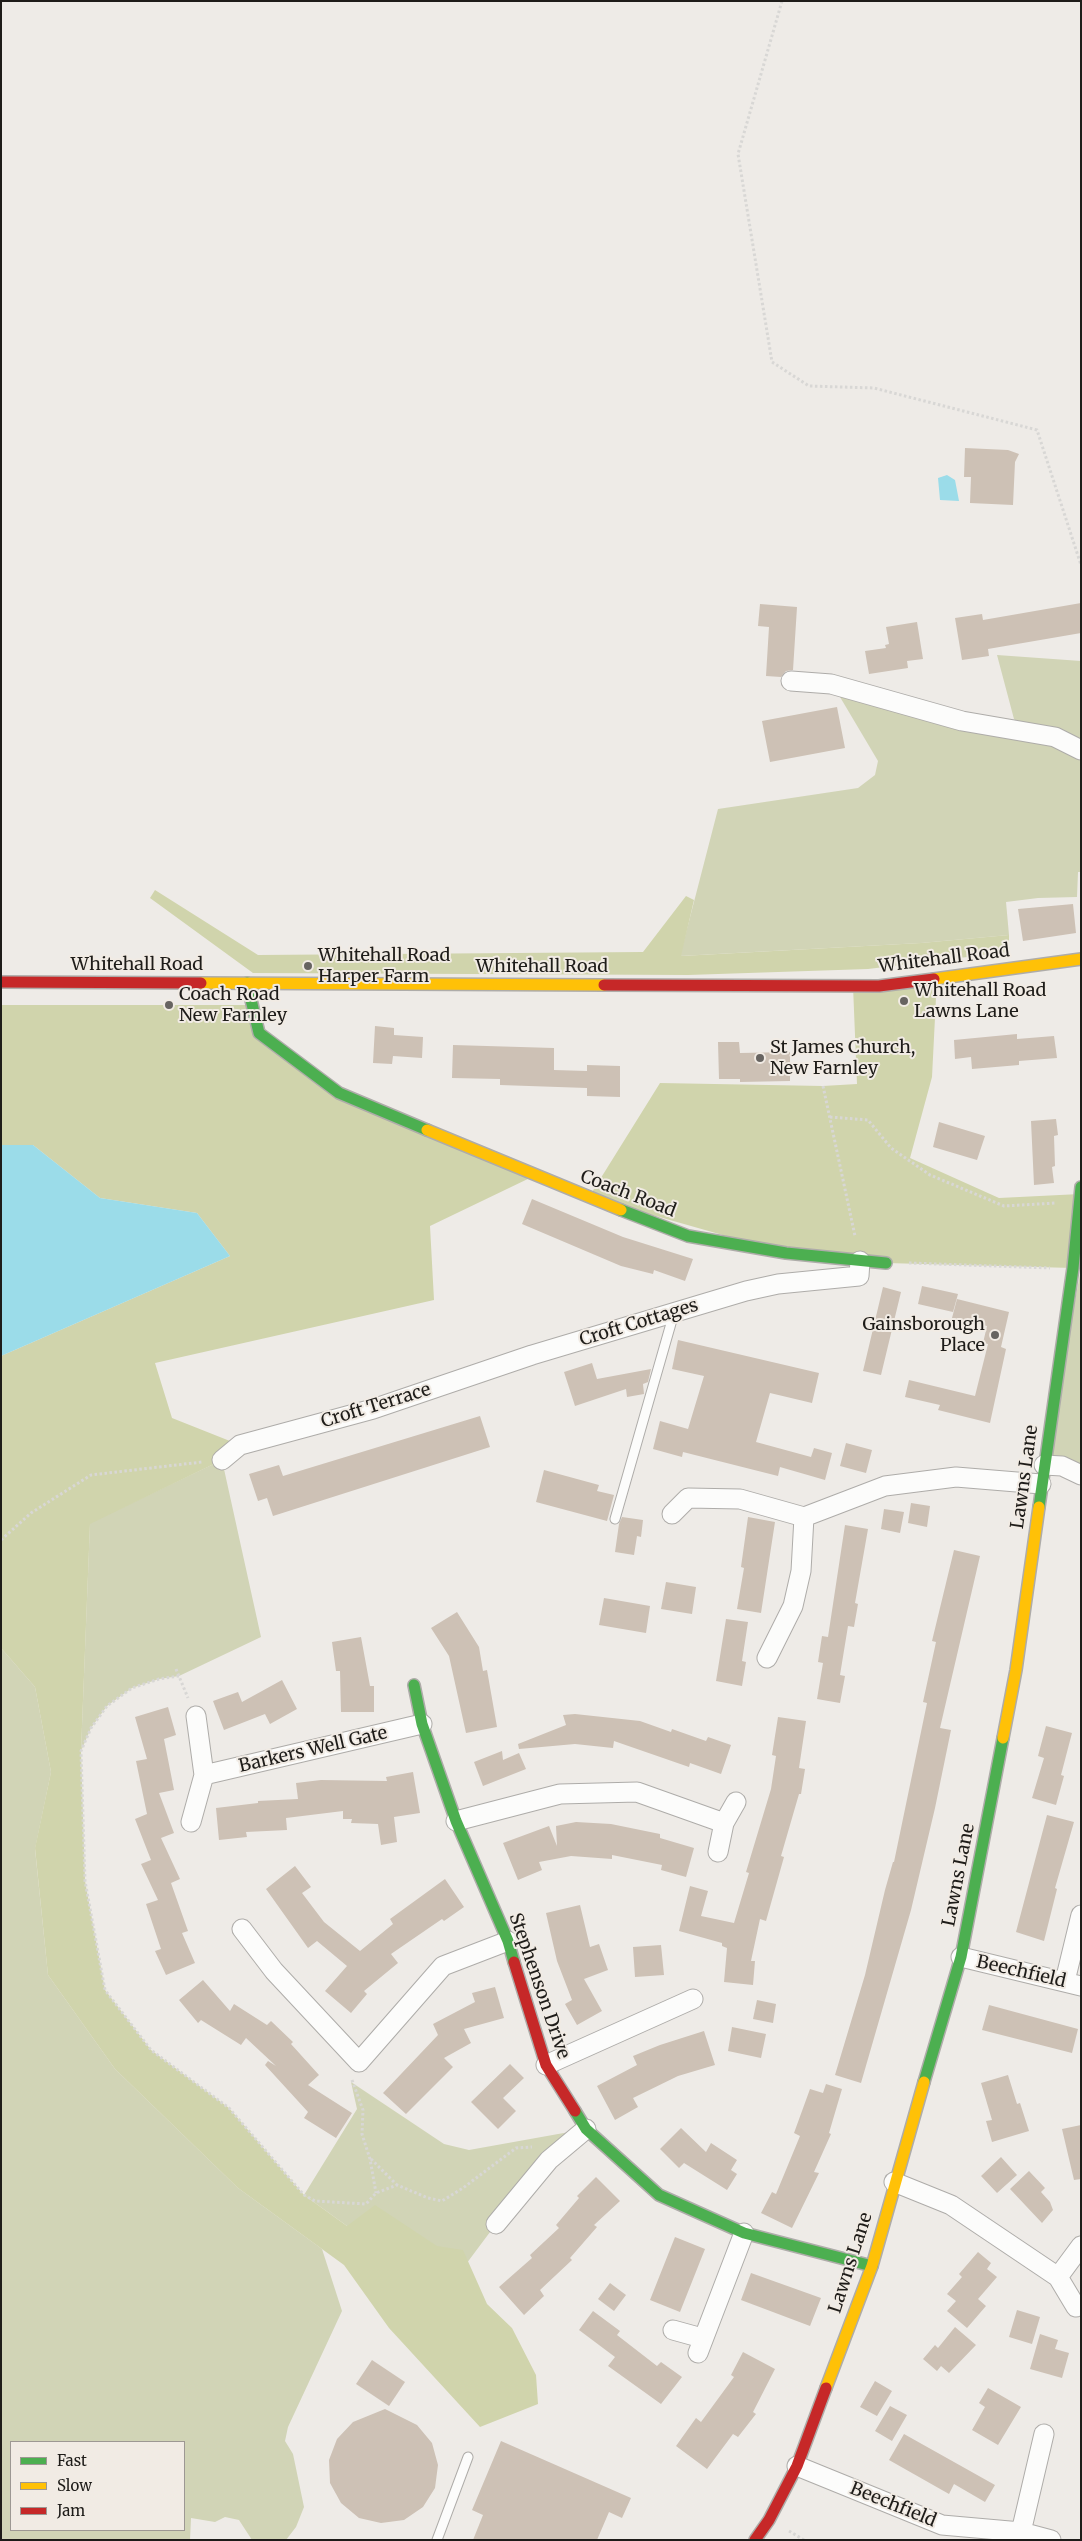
<!DOCTYPE html>
<html>
<head>
<meta charset="utf-8">
<style>
	body { margin:0 }
	#map { position:relative; width:1082px; height:2541px; overflow:hidden; background:#eeebe7; font-family:Merriweather,serif }
	canvas { display:block }
	.frame { position:absolute; inset:0; border:2px solid #1e1c19; pointer-events:none }
	.legend { position:absolute; left:10px; top:2441px; width:175px; height:90px; box-sizing:border-box; background:#f1ebe4; border:1px solid #9d9893; margin:0; padding:6px 9px; list-style:none; font-size:15px; color:#1e1c19 }
	.legend li { display:flex; align-items:center; gap:10px; height:25px }
	.legend b { width:25px; border:1px solid #9d9893 }
</style>
</head>
<body>
<div id="map">
<canvas width="1082" height="2541"></canvas>
<div class="frame"></div>
<ul class="legend">
<li><b style="height:6px;background:#4caf50"></b>Fast</li>
<li><b style="height:6px;background:#ffc107"></b>Slow</li>
<li><b style="height:6px;background:#c62828"></b>Jam</li>
</ul>
</div>
<script>
const context = document.querySelector('canvas').getContext('2d');
context.lineJoin = 'round';
function fillPath(path, color) { context.fillStyle = color; context.fill(path, 'evenodd'); }
const shape = rows => new Path2D(rows.map(r => 'M' + r).join(''));
function stroke(path, color, width, dash) { context.strokeStyle = color; context.lineWidth = width; context.lineCap = dash ? 'butt' : 'round'; context.setLineDash(dash || []); context.stroke(path); }
function write(font, color, halo, rows, align = 'center') {
  context.font = font + ' Merriweather,serif'; context.lineWidth = 4; context.setLineDash([]); context.textBaseline = 'middle'; context.strokeStyle = halo; context.fillStyle = color; for (const [text, x, y, turn = 0] of rows) {
    context.save(); context.translate(x, y); context.rotate((+turn || 0) * Math.PI / 180); context.textAlign = isNaN(turn) ? turn : align; if (halo) context.strokeText(text, 0, 0); context.fillText(text, 0, 0); context.restore();
  }
}
const green = shape([
	[997,655,1081,661,1081,872,1078,872,1077,897,1038,898,1006,902,1009,935,921,943,680,956,718,809,858,788,875,775,878,761,840,697,860,694,1030,732,1014,719],
	[1081,1269,1081,1475,1044,1465],
	[222,1460,261,1637,179,1676,159,1679,132,1688,107,1706,91,1728,81,1751,90,1523],
	[1,1648,35,1687,51,1772,35,1849,48,1975,115,2069,238,2188,322,2249,342,2311,288,2427,285,2441,293,2454,304,2507,296,2527,286,2540,252,2540,239,2520,225,2517,215,2522,191,2518,190,2540,1,2540],
	[11,2442,184,2442,184,2530,11,2530],
	[351,2082,444,2144,469,2150,586,2129,496,2224,443,2295,304,2195,357,2109]
]);
const forest = shape([
	[155,890,258,955,643,952,686,896,694,900,681,956,921,943,1009,935,1009,952,868,969,688,975,253,973,150,898],
	[937,978,932,1077,910,1158,999,1198,1080,1194,1073,1268,886,1263,786,1253,589,1197,660,1083,823,1086,857,1084,853,986],
	[1,1005,252,1005,259,1033,339,1093,534,1176,430,1226,434,1300,155,1363,172,1418,240,1445,222,1460,90,1524,81,1751,85,1881,105,1990,151,2050,229,2108,304,2195,347,2226,375,2205,437,2246,463,2250,487,2304,512,2328,536,2375,538,2404,480,2427,389,2328,344,2265,238,2188,115,2069,48,1975,35,1848,51,1772,35,1687,1,1648,1,1356,230,1256,197,1213,100,1198,33,1145,1,1145]
]);
const water = shape([
	[947,475,955,480,959,501,940,500,938,478],
	[1,1145,33,1145,100,1198,197,1213,230,1256,1,1356]
]);
const building = shape([
	[965,448,1008,450,1019,454,1015,462,1013,505,970,503,971,477,964,477],
	[1081,603,1081,633,988,649,989,656,962,660,955,618,982,614,983,620],
	[760,604,797,607,793,670,786,671,781,677,766,676,769,627,758,626],
	[917,622,923,659,907,661,908,668,869,674,865,651,886,648,885,645,889,644,886,627],
	[837,707,845,748,770,762,762,721],
	[1073,904,1076,933,1023,941,1018,909],
	[375,1026,394,1028,394,1035,423,1037,422,1058,393,1056,392,1064,373,1063],
	[1017,1034,1017,1039,1054,1036,1057,1058,1019,1061,1019,1065,972,1069,971,1057,955,1059,954,1040],
	[718,1042,739,1042,740,1053,790,1052,790,1081,740,1082,740,1079,719,1079],
	[453,1045,554,1048,554,1070,587,1071,587,1065,620,1066,620,1097,587,1096,587,1088,500,1085,500,1079,452,1078],
	[1056,1119,1058,1135,1054,1136,1055,1166,1052,1167,1054,1183,1034,1185,1031,1121],
	[939,1122,985,1136,977,1160,933,1147],
	[532,1199,623,1237,693,1259,685,1281,654,1270,653,1274,621,1266,522,1224],
	[922,1286,958,1294,953,1312,918,1304],
	[883,1287,901,1292,881,1375,863,1371],
	[957,1299,1009,1312,1001,1347,996,1345,1006,1349,990,1423,938,1410,940,1405,905,1397,909,1380,975,1396,988,1344,983,1343,987,1326,952,1318],
	[678,1340,819,1373,812,1403,770,1393,756,1442,811,1457,814,1448,832,1453,825,1480,780,1467,778,1476,683,1452,682,1457,653,1449,660,1421,688,1429,704,1376,672,1369],
	[592,1363,597,1379,651,1369,648,1382,643,1384,644,1394,627,1397,626,1389,575,1406,564,1372],
	[480,1416,490,1447,273,1516,267,1498,258,1501,249,1474,279,1465,283,1476],
	[846,1443,872,1450,866,1473,840,1466],
	[544,1470,599,1485,597,1491,614,1495,607,1521,536,1502],
	[911,1503,930,1506,927,1527,908,1523],
	[884,1509,904,1512,900,1533,881,1529],
	[622,1517,643,1520,641,1537,637,1536,634,1555,615,1552,619,1524],
	[748,1517,775,1522,761,1613,737,1609,744,1568,741,1567],
	[845,1525,868,1529,855,1603,858,1604,854,1627,848,1626,840,1675,845,1676,840,1703,817,1699,823,1663,818,1662,822,1636,828,1637],
	[954,1550,980,1556,940,1728,951,1730,935,1808,911,1910,861,2083,835,2075,865,1975,885,1890,893,1862,894,1862,927,1703,923,1702,936,1642,932,1641],
	[666,1582,696,1587,692,1614,661,1609],
	[604,1598,650,1606,646,1633,599,1625],
	[457,1612,479,1647,483,1671,487,1670,497,1727,466,1733,449,1656,431,1628],
	[726,1619,748,1622,742,1661,746,1662,742,1686,716,1681],
	[361,1637,370,1686,374,1686,374,1712,341,1712,340,1671,336,1671,332,1642],
	[282,1680,297,1709,270,1724,265,1714,224,1730,213,1701,238,1692,242,1702],
	[168,1707,176,1735,164,1739,174,1790,159,1793,174,1833,161,1838,180,1879,171,1883,188,1931,182,1933,195,1963,166,1975,155,1951,161,1949,146,1904,158,1900,141,1864,151,1860,135,1819,147,1814,136,1761,147,1759,135,1717],
	[575,1714,640,1721,671,1732,672,1729,706,1741,708,1737,731,1745,721,1774,690,1763,689,1767,614,1741,613,1748,575,1744,519,1749,518,1744,566,1725,563,1715],
	[778,1717,806,1721,799,1768,805,1769,801,1794,799,1794,781,1856,784,1857,766,1921,760,1919,751,1961,755,1961,753,1985,724,1982,727,1948,722,1946,722,1943,679,1931,690,1886,708,1891,701,1916,734,1923,749,1873,746,1872,771,1789,776,1756,772,1755],
	[1046,1726,1072,1733,1061,1775,1064,1776,1056,1805,1032,1798,1044,1758,1038,1756],
	[502,1751,503,1760,519,1753,526,1769,483,1786,474,1762],
	[413,1772,420,1813,394,1817,397,1842,381,1845,378,1824,351,1823,352,1819,343,1819,343,1811,286,1818,287,1830,246,1832,247,1837,219,1840,216,1808,258,1803,258,1801,298,1799,296,1783,321,1780,387,1781,386,1777],
	[1047,1815,1074,1822,1055,1888,1057,1889,1044,1941,1016,1932],
	[576,1822,611,1824,660,1834,660,1838,694,1848,686,1877,661,1870,662,1865,612,1855,612,1859,571,1856,539,1862,542,1870,518,1880,503,1843,549,1826,557,1846,556,1826],
	[295,1866,311,1887,302,1893,324,1922,360,1951,393,1924,390,1919,445,1879,464,1907,444,1921,442,1919,391,1954,398,1963,364,1991,367,1994,351,2013,325,1991,347,1966,317,1941,308,1948,266,1889],
	[580,1905,590,1947,599,1944,608,1970,584,1979,602,2011,577,2025,565,2004,572,2000,557,1961,546,1913],
	[661,1945,664,1975,635,1977,633,1947],
	[203,1980,230,2011,234,2004,267,2025,271,2021,293,2042,291,2044,319,2075,308,2085,352,2113,336,2138,304,2118,308,2112,265,2065,268,2061,276,2066,246,2038,241,2045,201,2020,198,2023,179,2000],
	[495,1987,504,2018,464,2029,471,2043,444,2058,453,2067,406,2114,383,2093,438,2035,433,2024,475,2002,472,1993],
	[757,2000,776,2004,773,2023,753,2019],
	[989,2005,1078,2029,1072,2053,982,2030],
	[732,2027,766,2034,761,2058,728,2051],
	[704,2031,715,2065,678,2076,633,2098,638,2107,615,2120,597,2086,637,2065,633,2056,660,2045],
	[510,2064,524,2078,503,2098,516,2111,498,2129,471,2102],
	[1008,2075,1017,2104,1020,2103,1029,2131,992,2142,986,2121,992,2120,981,2083],
	[826,2084,842,2089,829,2133,831,2134,814,2172,819,2173,792,2228,761,2213,772,2192,776,2194,800,2136,794,2133,810,2089,823,2093],
	[1081,2125,1081,2179,1074,2180,1062,2129],
	[681,2128,706,2152,711,2143,737,2160,731,2170,737,2174,727,2190,684,2163,679,2168,660,2149],
	[1001,2157,1017,2175,997,2193,981,2176],
	[1029,2171,1045,2188,1041,2192,1050,2202,1053,2210,1042,2223,1010,2189],
	[596,2177,620,2201,594,2225,597,2227,570,2258,572,2260,540,2290,544,2296,524,2315,499,2287,532,2258,530,2255,559,2228,556,2225,579,2198,577,2196],
	[675,2237,705,2249,680,2312,650,2300],
	[978,2252,991,2263,987,2269,997,2277,978,2299,986,2306,967,2328,947,2311,956,2301,947,2294,962,2277,959,2274],
	[751,2273,821,2298,810,2326,741,2300],
	[610,2283,626,2295,614,2311,598,2299],
	[1017,2310,1040,2317,1032,2344,1009,2337],
	[593,2311,620,2331,617,2335,657,2366,661,2362,682,2377,661,2404,608,2366,615,2357,579,2330],
	[955,2327,976,2345,949,2373,941,2366,937,2371,923,2359,935,2345,938,2348],
	[1040,2334,1058,2340,1055,2349,1069,2353,1062,2378,1030,2369],
	[743,2352,775,2369,753,2412,756,2414,738,2437,733,2434,707,2469,676,2446,696,2418,701,2422,734,2377,731,2375],
	[372,2360,405,2382,389,2406,356,2384],
	[875,2381,892,2391,877,2416,860,2407],
	[988,2388,1021,2407,998,2445,972,2430,985,2407,979,2403],
	[890,2406,907,2415,892,2441,875,2431],
	[385,2409,417,2425,432,2443,438,2465,435,2488,423,2507,404,2520,381,2523,359,2518,341,2503,330,2483,329,2460,337,2439,353,2422],
	[904,2434,995,2485,985,2502,954,2484,949,2494,889,2460],
	[501,2441,631,2498,622,2518,609,2512,597,2540,473,2540,483,2515,472,2510]
]);
const path = shape([
	[782,1,738,154,772,362,809,386,874,388,1037,430,1081,565],
	[823,1086,855,1236],
	[830,1117,868,1120,891,1148,930,1175,1004,1206,1056,1203],
	[909,1263,1050,1268],
	[1,1540,31,1513,91,1475,202,1462],
	[176,1669,188,1698],
	[179,1676,159,1679,132,1688,107,1706,91,1728,81,1751,85,1881,105,1990,151,2050,229,2108,304,2195,315,2201,366,2204,376,2193,397,2185,428,2198,442,2201,463,2188,516,2148,532,2147],
	[352,2080,363,2110,362,2134,370,2159,376,2193],
	[371,2159,397,2185],
	[789,2531,804,2540]
]);
const lane = shape([
	[615,1519,674,1313],
	[437,2540,468,2457]
]);
const street = shape([
	[791,681,831,684,962,721,1055,737,1081,750],
	[222,1460,240,1445,373,1409,532,1355,746,1291,778,1284,859,1276,860,1261],
	[1044,1465,1062,1466,1081,1475],
	[672,1514,688,1498,740,1499,804,1517],
	[767,1658,793,1606,801,1571,804,1517,885,1486,956,1477,1041,1484],
	[196,1716,204,1775],
	[456,1821,560,1794,637,1792,724,1823,718,1852],
	[191,1822,204,1775,422,1724],
	[724,1823,736,1802],
	[242,1929,274,1971,359,2062,443,1966,508,1941],
	[961,1957,1081,1986],
	[1065,1981,1081,1915],
	[546,2065,693,1999],
	[894,2182,951,2205,1058,2277,1081,2246],
	[496,2224,549,2160,586,2129],
	[1058,2277,1076,2307],
	[673,2330,702,2338],
	[698,2353,744,2233],
	[797,2466,942,2525,1021,2532,1051,2540],
	[1021,2532,1044,2434]
]);
const fast = shape([
	[247,983,259,1033,339,1093,427,1130],
	[621,1210,688,1236,786,1253,886,1263],
	[1039,1507,1073,1268,1081,1187],
	[414,1685,422,1724,456,1821,508,1941,514,1962],
	[924,2082,961,1957,1003,1738],
	[575,2111,586,2129,659,2195,744,2233,872,2266]
]);
const slow = shape([
	[934,979,1081,959],
	[201,983,604,985],
	[427,1130,621,1210],
	[1003,1738,1016,1670,1039,1507],
	[826,2388,872,2266,924,2082]
]);
const jam = shape([
	[1,982,201,983],
	[604,985,879,986,934,979],
	[514,1962,546,2065,575,2111],
	[755,2540,769,2520,797,2466,826,2388]
]);
const markers = [
	[308,966,5,"#676461"],
	[904,1001,5,"#676461"],
	[169,1005,5,"#676461"],
	[760,1058,5,"#676461"],
	[995,1335,5,"#676461"]
];
const poiNames = [
	["Whitehall Road",318,956],
	["Harper Farm",318,977],
	["Whitehall Road",914,991],
	["Lawns Lane",914,1012],
	["Coach Road",179,995],
	["New Farnley",179,1016],
	["St James Church,",770,1048],
	["New Farnley",770,1069],
	["Gainsborough",985,1325,"right"],
	["Place",985,1346,"right"]
];
const streetNames = [
	["Whitehall Road",944,959,-7],
	["Whitehall Road",137,965],
	["Whitehall Road",542,967],
	["Coach Road",628,1194,21],
	["Croft Cottages",639,1323,-17],
	["Croft Terrace",376,1406,-17],
	["Lawns Lane",1025,1477,-82],
	["Barkers Well Gate",313,1750,-13],
	["Lawns Lane",959,1875,-79],
	["Beechfield",1021,1972,13],
	["Stephenson Drive",539,1986,71],
	["Lawns Lane",851,2263,-72],
	["Beechfield",893,2505,22]
];
fillPath(green, '#d1d4b6');
fillPath(forest, '#d0d4ac');
fillPath(water, '#9bdce9');
fillPath(building, '#cdc1b5');
stroke(lane, '#aeaca9', 11);
stroke(street, '#aeaca9', 21);
stroke(fast, '#aeaca9', 14);
stroke(slow, '#aeaca9', 14);
stroke(jam, '#aeaca9', 14);
stroke(path, '#d8d7d5', 3, [2.5, 2.5]);
stroke(lane, '#fcfcfb', 9);
stroke(street, '#fcfcfb', 19);
stroke(fast, '#4caf50', 11);
stroke(slow, '#ffc107', 11);
stroke(jam, '#c62828', 11);
for (const [x, y, r, color] of markers) { const dot = new Path2D(); dot.arc(x, y, r, 0, 2 * Math.PI); context.fillStyle = color; context.fill(dot); stroke(dot, '#f1ebe4', 2); }
write('18px', '#1e1c19', '#f1ebe4', poiNames, 'left');
write('18px', '#1e1c19', '#f1ebe4', streetNames);
</script>
</body>
</html>
